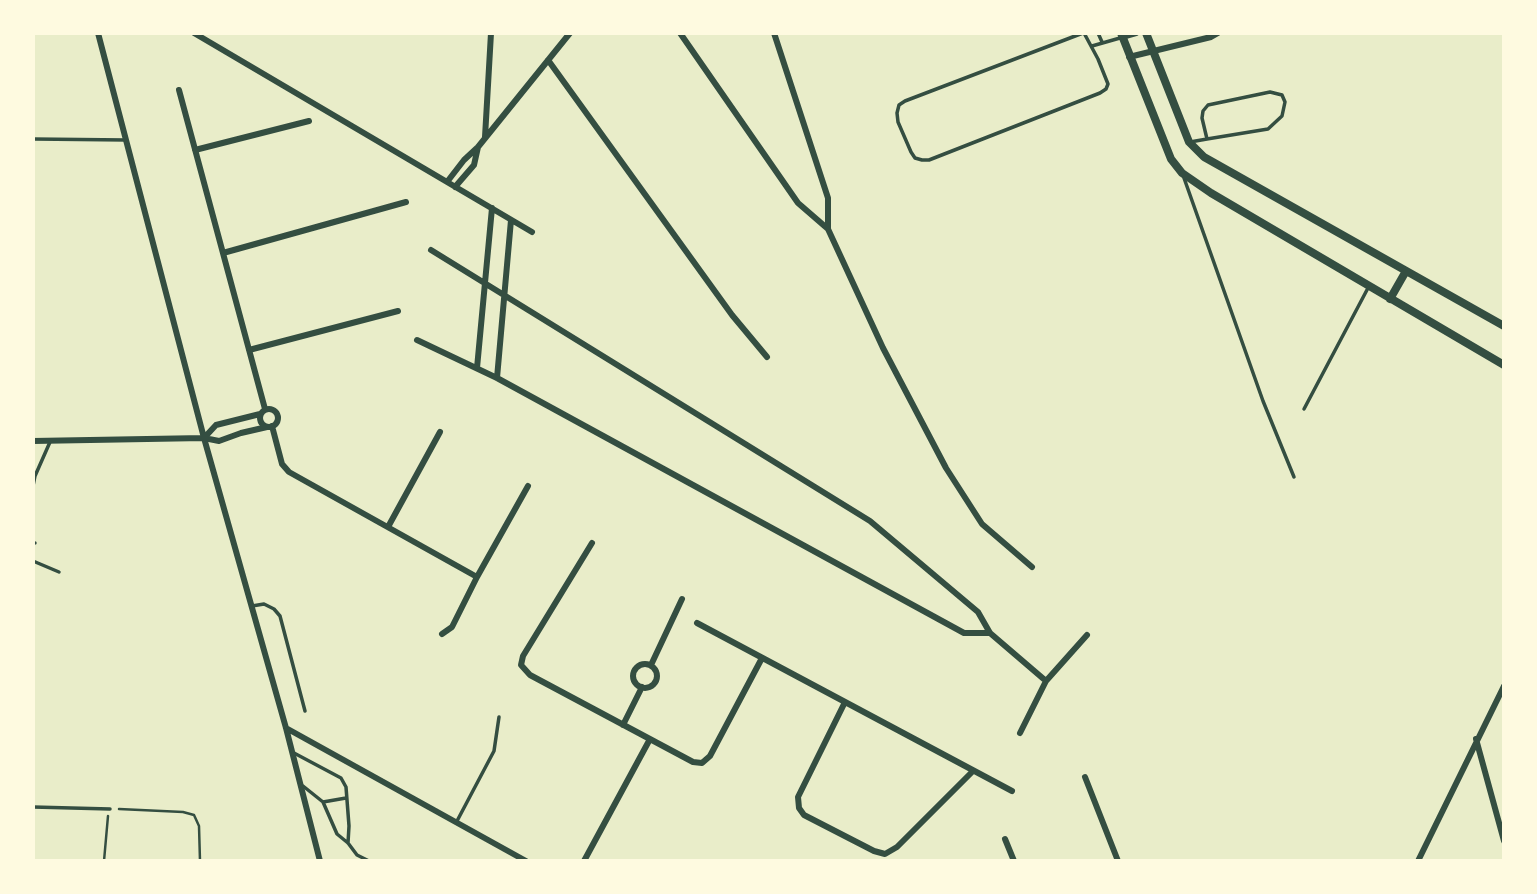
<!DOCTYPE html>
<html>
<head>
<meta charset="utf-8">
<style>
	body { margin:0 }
	#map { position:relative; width:1537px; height:894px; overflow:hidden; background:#e9edc9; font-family:"Roboto Condensed",sans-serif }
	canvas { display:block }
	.frame { position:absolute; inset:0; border:35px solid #fefae0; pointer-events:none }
</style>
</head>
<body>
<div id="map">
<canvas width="1537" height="894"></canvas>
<div class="frame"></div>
</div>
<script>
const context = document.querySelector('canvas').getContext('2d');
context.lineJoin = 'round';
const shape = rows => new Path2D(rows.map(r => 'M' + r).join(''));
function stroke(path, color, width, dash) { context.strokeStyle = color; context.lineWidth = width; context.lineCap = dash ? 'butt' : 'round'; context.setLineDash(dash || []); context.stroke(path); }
const path = shape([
	[119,809,183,812,194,815,199,826,200,861],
	[104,861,108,816]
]);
const service = shape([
	[1083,33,905,101,899,105,897,113,898,122,911,152,915,158,922,160,929,160,1100,93,1106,89,1108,84,1098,59,1084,33],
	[1098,33,1102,42],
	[1092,46,1120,38],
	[33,139,126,140],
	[1190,142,1207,139,1268,129,1282,116,1285,102,1282,95,1270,92,1208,105,1203,111,1202,118,1207,139],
	[1184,178,1263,401,1294,477],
	[1304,409,1368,288],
	[33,486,35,476,50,442],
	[33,543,35,543],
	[33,561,59,572],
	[252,606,264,604,274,609,280,616,305,711],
	[294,753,341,778,346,787,349,826,348,843],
	[303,786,323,802,337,834,348,843,357,855,369,861],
	[323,802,346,798],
	[33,807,110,809],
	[457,821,494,751,499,717]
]);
const minor = shape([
	[98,33,204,438,286,728,320,861],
	[194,33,532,232],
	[680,33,798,203,828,229],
	[774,33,828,198,828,229,883,348,946,468,982,524,1032,567],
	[1122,37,1136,33],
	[1129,57,1211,37,1218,33],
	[548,60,732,315,767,357],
	[179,90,265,409],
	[485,137,491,33],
	[195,150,309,121],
	[447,182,464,160,478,147,570,33],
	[455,187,474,165,478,147],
	[431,250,870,521,978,612,990,633,1046,681],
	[223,253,406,202],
	[417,340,497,378,964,633,990,633],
	[249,350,398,311],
	[477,368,492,208],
	[497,378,511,220],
	'260 418a9 9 0 1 1 18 0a9 9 0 1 1-18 0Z',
	[272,426,282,464,289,472,477,577],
	[204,438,216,425,260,414],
	[33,441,204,438,219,441,241,433,267,427],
	[388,527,440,432],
	[592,543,523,656,521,665,530,675,693,762,702,763,710,756,762,658],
	[697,623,1012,791],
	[442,634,452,627,477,577,528,486],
	'633 676a12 12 0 1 1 24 0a12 12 0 1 1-24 0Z',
	[651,665,682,599],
	[845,702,798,797,799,808,804,815,874,851,885,854,897,847,973,771],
	[623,725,642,687],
	[286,728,526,861],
	[1020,733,1046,681,1087,635],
	[1476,739,1504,841],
	[1085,777,1118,861],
	[1005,839,1014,861],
	[584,861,650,739],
	[1418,861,1504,686]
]);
const tertiary = shape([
	[1121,33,1171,159,1182,173,1211,193,1504,365],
	[1146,33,1189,142,1204,157,1504,326],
	[1390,299,1406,271]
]);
stroke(path, '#344e41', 2.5);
stroke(service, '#344e41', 3.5);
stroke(minor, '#344e41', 6);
stroke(tertiary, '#344e41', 8);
</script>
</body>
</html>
